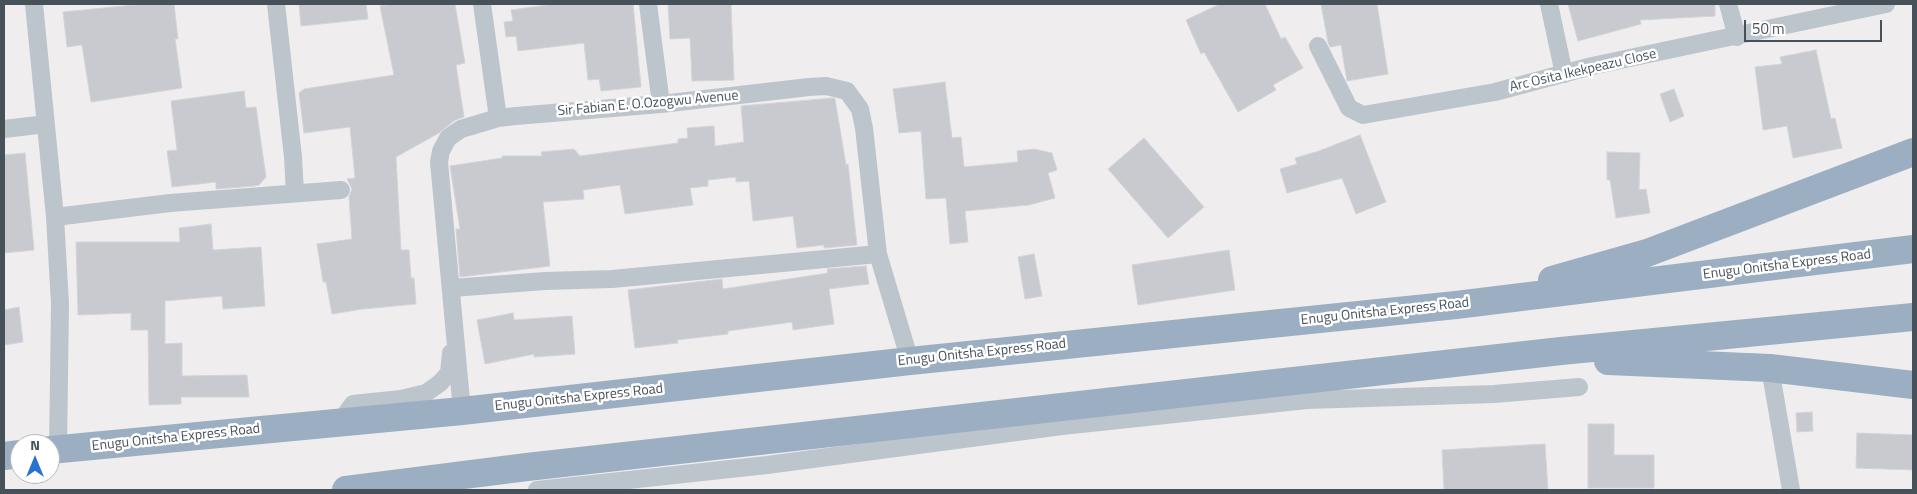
<!DOCTYPE html>
<html>
<head>
<meta charset="utf-8">
<style>
	body { margin:0 }
	#map { position:relative; width:1917px; height:494px; overflow:hidden; background:#f0edee; font-family:"Titillium Web",sans-serif }
	canvas { display:block }
	.frame { position:absolute; inset:0; border:5px solid #475159; pointer-events:none }
	.north { position:absolute; left:10px; top:434px; width:50px; height:50px; box-sizing:border-box; background:#fff; border:1px solid #b5b9bd; border-radius:50%; rotate:0deg; font-size:14px; font-weight:700; line-height:20px; text-align:center; color:#475159 }
	.north::after { content:''; display:block; margin:auto; width:18px; height:22px; background:#2673d2; clip-path:polygon(50% 0,100% 100%,50% 72%,0 100%) }
	.scale { position:absolute; left:1744px; top:20px; width:138px; height:22px; box-sizing:border-box; border:2px solid #475159; border-top:0; padding-left:6px; font-size:15px; line-height:18px; white-space:nowrap; color:#475159; -webkit-text-stroke:4px #fff; paint-order:stroke }
</style>
</head>
<body>
<div id="map">
<canvas width="1917" height="494"></canvas>
<div class="frame"></div>
<div class="north">N</div>
<div class="scale">50 m</div>
</div>
<script>
const context = document.querySelector('canvas').getContext('2d');
context.lineJoin = 'round';
function fillPath(path, color) { context.fillStyle = color; context.fill(path, 'evenodd'); }
const shape = rows => new Path2D(rows.map(r => 'M' + r).join(''));
function stroke(path, color, width, dash) { context.strokeStyle = color; context.lineWidth = width; context.lineCap = dash ? 'butt' : 'round'; context.setLineDash(dash || []); context.stroke(path); }
function write(font, color, halo, rows, align = 'center') {
  context.font = font + ' "Titillium Web",sans-serif'; context.lineWidth = 5; context.setLineDash([]); context.textBaseline = 'middle'; context.strokeStyle = halo; context.fillStyle = color; for (const [text, x, y, turn = 0] of rows) {
    context.save(); context.translate(x, y); context.rotate((+turn || 0) * Math.PI / 180); context.textAlign = isNaN(turn) ? turn : align; if (halo) context.strokeText(text, 0, 0); context.fillText(text, 0, 0); context.restore();
  }
}
const building = shape([
	[144,4,174,4,178,39,175,39,182,88,91,102,82,45,67,47,63,12,144,4],
	[299,4,366,4,368,19,301,26,299,4],
	[394,4,455,4,465,63,456,65,464,117,455,120,439,133,396,157,401,250,409,250,411,278,414,278,416,304,363,309,332,314,326,282,323,282,317,244,352,239,349,197,352,189,347,179,355,178,350,127,304,133,299,93,304,89,394,75,380,6,394,4],
	[555,4,633,4,641,87,601,91,599,79,588,80,584,43,518,51,516,36,506,37,504,22,513,21,511,10,555,4],
	[668,4,731,4,734,80,692,81,690,38,670,39,668,4],
	[1220,4,1265,4,1281,39,1285,37,1303,68,1273,85,1276,90,1238,112,1204,52,1201,54,1186,20,1220,4],
	[1321,4,1377,4,1388,74,1347,81,1341,45,1330,47,1328,42,1321,4],
	[1568,4,1715,4,1715,16,1640,20,1641,24,1578,41,1568,4],
	[1816,50,1831,119,1835,118,1842,148,1793,158,1787,126,1763,130,1755,67,1782,64,1780,57,1816,50],
	[945,82,952,138,961,137,964,167,1018,162,1017,151,1034,149,1052,153,1057,170,1048,173,1055,198,1029,205,965,211,968,242,950,244,946,198,926,199,921,131,899,133,893,89,945,82],
	[1674,89,1684,116,1670,122,1660,94,1674,89],
	[244,91,246,108,256,107,266,177,259,185,254,186,216,189,216,182,172,187,167,151,177,150,171,101,244,91],
	[833,98,835,99,846,165,848,164,857,245,824,248,824,245,797,248,793,216,753,221,749,181,736,182,736,177,708,180,708,186,690,188,693,205,625,214,620,185,583,190,584,199,543,202,550,266,460,277,456,229,460,229,450,166,502,158,502,156,542,156,541,152,574,149,580,156,678,143,678,139,688,138,687,128,714,126,715,146,744,142,741,106,833,98],
	[1360,135,1386,202,1356,214,1342,178,1287,193,1280,169,1297,164,1295,158,1319,151,1360,135],
	[1144,138,1204,207,1168,238,1108,169,1144,138],
	[1607,152,1640,153,1639,190,1646,189,1650,213,1616,218,1610,180,1607,180,1607,152],
	[25,153,34,250,4,253,4,155,25,153],
	[211,224,213,250,261,247,265,306,223,309,222,296,165,301,165,344,182,343,182,376,247,375,249,397,181,397,181,404,149,405,148,330,131,330,131,313,78,315,76,242,180,242,179,228,211,224],
	[1229,250,1235,290,1138,305,1132,265,1229,250],
	[1034,254,1042,296,1025,299,1018,257,1034,254],
	[866,266,869,284,829,289,834,324,793,330,792,322,728,331,728,334,677,340,678,343,635,348,628,290,722,279,723,289,828,273,827,269,866,266],
	[19,307,23,342,4,345,4,310,19,307],
	[513,313,514,320,572,316,575,354,534,357,534,354,485,364,477,320,513,313],
	[1812,412,1813,431,1797,432,1796,413,1812,412],
	[1588,424,1614,424,1614,455,1654,455,1654,488,1588,488,1588,424],
	[1857,433,1913,435,1913,470,1856,468,1857,433],
	[1545,444,1548,490,1444,490,1442,450,1545,444]
]);
const minor = shape([
	[34,4,55,217,60,304,58,450],
	[276,4,293,157,295,193],
	[482,4,498,118],
	[648,4,661,104],
	[1549,4,1564,74],
	[1728,4,1737,37],
	[1318,46,1349,108,1363,115,1495,92,1592,66,1886,4],
	[4,129,46,124],
	[55,217,170,203,341,190],
	[452,288,545,281,612,279,878,254],
	[1770,368,1791,490],
	[462,411,439,162,441,151,448,138,461,129,498,118,516,116,661,104,809,87,826,86,847,91,860,109,864,128,878,254,910,361],
	[340,422,353,404,401,399,426,393,440,383,449,373,451,353],
	[537,490,767,465,1062,426,1307,400,1494,394,1579,387]
]);
const trunk = shape([
	[1552,280,1647,253,1913,152],
	[1608,361,1770,368,1913,385],
	[50,450,462,411,910,361,1456,305,1913,249],
	[4,456,20,454],
	[346,490,527,467,1561,351,1913,317]
]);
const streetNames = [
	["Arc Osita Ikekpeazu Close",1583,71,-13],
	["Sir Fabian E. O.Ozogwu Avenue",648,104,-5],
	["Enugu Onitsha Express Road",1787,265,-7],
	["Enugu Onitsha Express Road",1385,312,-6],
	["Enugu Onitsha Express Road",982,353,-6],
	["Enugu Onitsha Express Road",579,398,-6],
	["Enugu Onitsha Express Road",176,438,-6]
];
fillPath(building, '#c8cad0');
stroke(building, '#d2d4d9', 1);
stroke(minor, '#bdc5cc', 18);
stroke(trunk, '#9cafc2', 28);
write('14px', '#475159', '#fff', streetNames);
</script>
</body>
</html>
